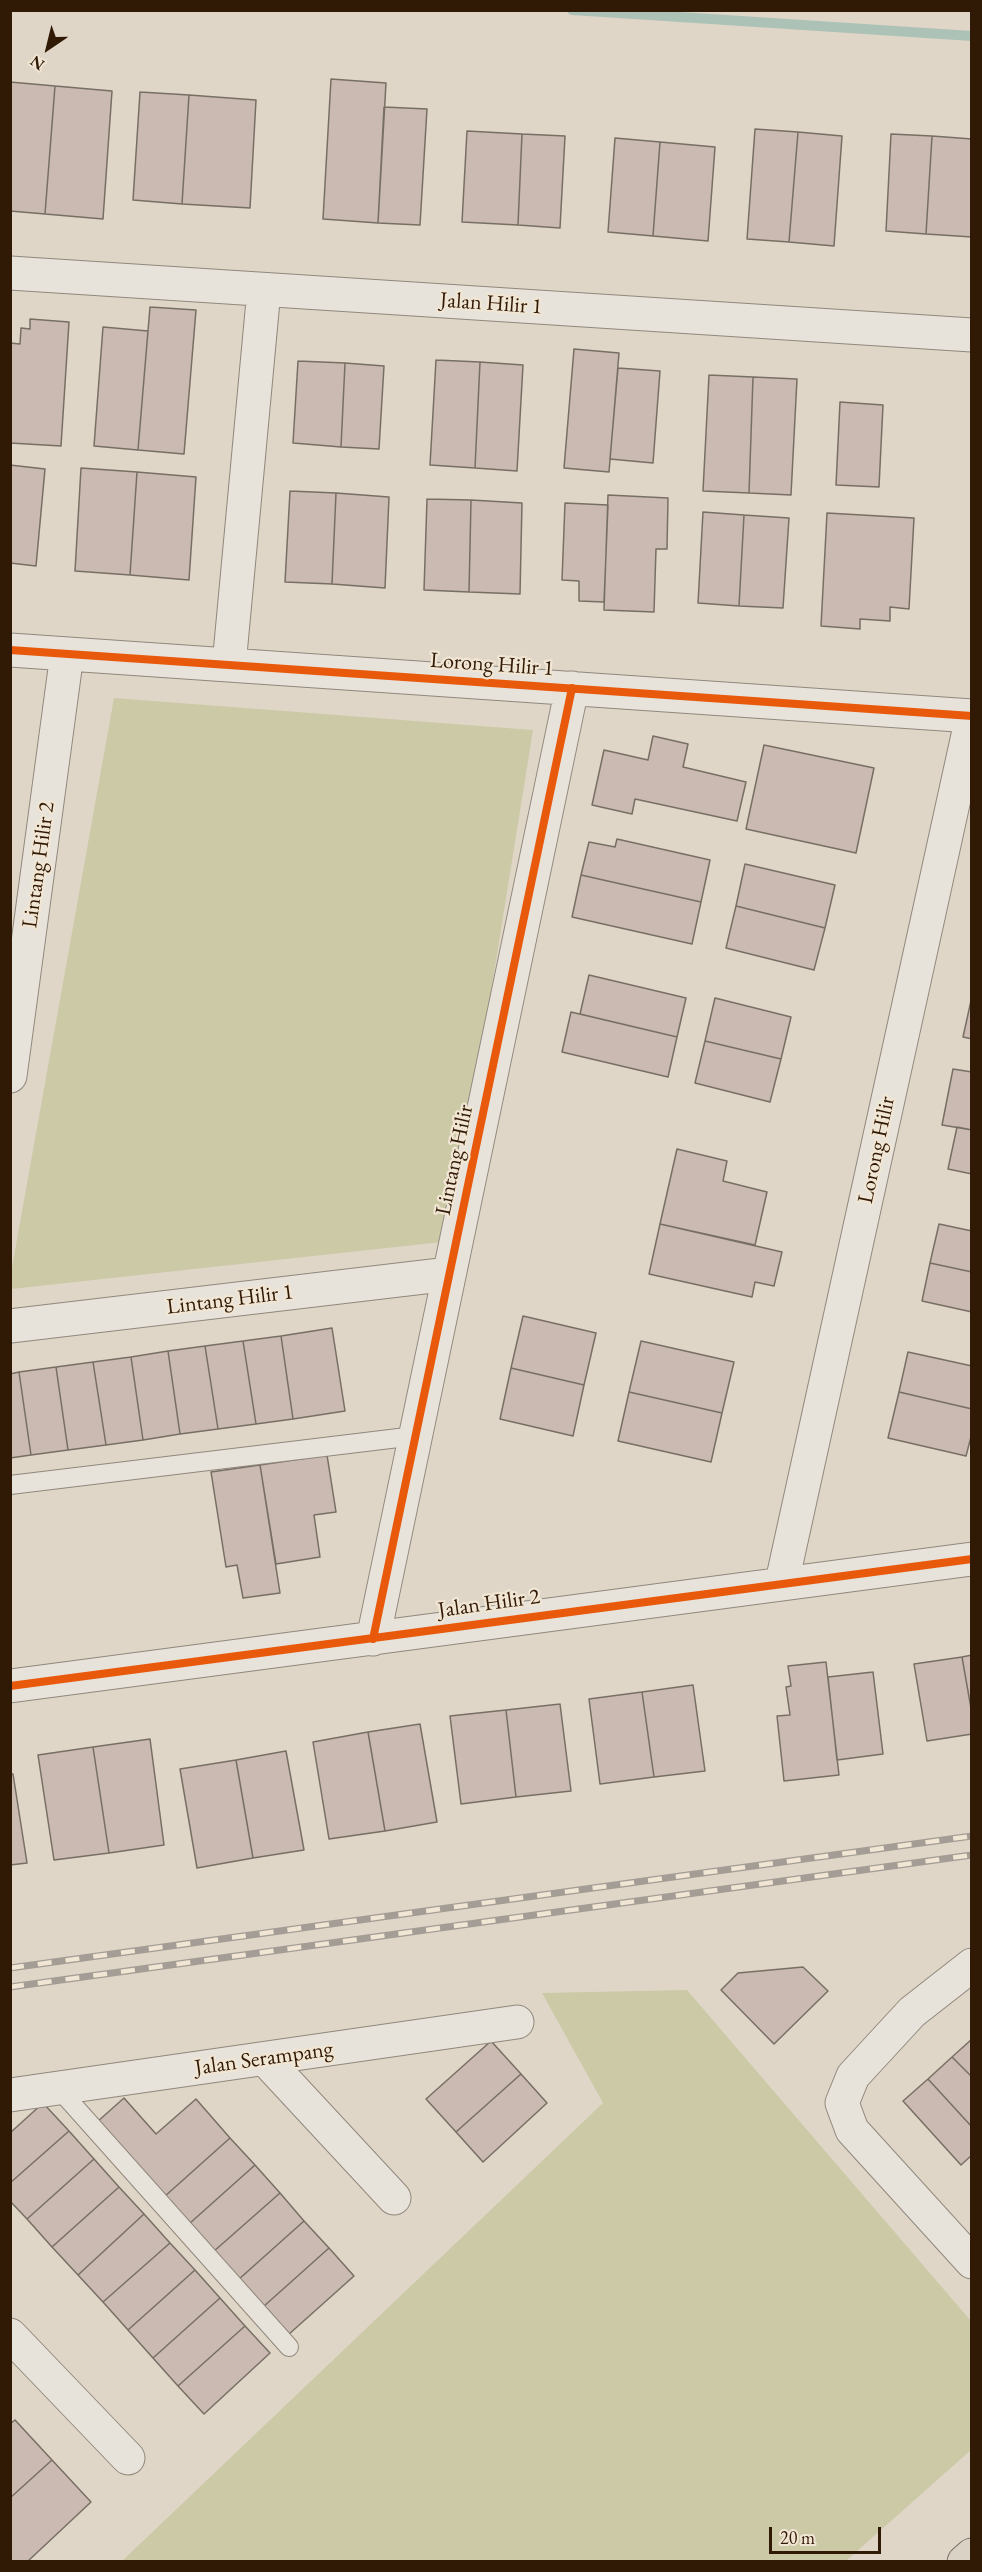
<!DOCTYPE html>
<html>
<head>
<meta charset="utf-8">
<style>
	body { margin:0 }
	#map { position:relative; width:982px; height:2572px; overflow:hidden; background:#dfd6c7; font-family:"EB Garamond",serif }
	canvas { display:block }
	.frame { position:absolute; inset:0; border:12px solid #311a05; pointer-events:none }
	.north { position:absolute; left:18px; top:18px; width:60px; height:60px; -webkit-text-stroke:4px #f1e6d4; paint-order:stroke; rotate:215deg; font-size:16px; font-weight:700; line-height:24px; text-align:center; color:#311a05 }
	.north::after { content:''; display:block; margin:auto; width:21px; height:27px; background:#311a05; clip-path:polygon(50% 0,100% 100%,50% 72%,0 100%) }
	.scale { position:absolute; left:769px; top:2527px; width:112px; height:27px; box-sizing:border-box; border:3px solid #311a05; border-top:0; padding-left:8px; font-size:18px; line-height:21px; white-space:nowrap; color:#311a05; -webkit-text-stroke:4px #f1e6d4; paint-order:stroke }
</style>
</head>
<body>
<div id="map">
<canvas width="982" height="2572"></canvas>
<div class="frame"></div>
<div class="north">N</div>
<div class="scale">20 m</div>
</div>
<script>
const context = document.querySelector('canvas').getContext('2d');
context.lineJoin = 'round';
function fillPath(path, color) { context.fillStyle = color; context.fill(path, 'evenodd'); }
const shape = rows => new Path2D(rows.map(r => 'M' + r).join(''));
function stroke(path, color, width, dash) { context.strokeStyle = color; context.lineWidth = width; context.lineCap = dash ? 'butt' : 'round'; context.setLineDash(dash || []); context.stroke(path); }
function write(font, color, halo, rows, align = 'center') {
  context.font = font + ' "EB Garamond",serif'; context.lineWidth = 4.5; context.setLineDash([]); context.textBaseline = 'middle'; context.strokeStyle = halo; context.fillStyle = color; for (const [text, x, y, turn = 0] of rows) {
    context.save(); context.translate(x, y); context.rotate((+turn || 0) * Math.PI / 180); context.textAlign = isNaN(turn) ? turn : align; if (halo) context.strokeText(text, 0, 0); context.fillText(text, 0, 0); context.restore();
  }
}
const green = shape([
	[114,698,533,730,451,1241,11,1289,11,1273],
	[687,1990,971,2321,971,2450,846,2561,122,2561,603,2103,542,1993]
]);
const stream = shape([
	[572,10,972,36]
]);
const building = shape([
	[331,79,386,83,378,223,323,219,331,79],
	[10,82,55,86,45,214,10,211,10,82],
	[55,86,112,91,103,219,45,214,55,86],
	[140,92,189,95,182,204,133,200,140,92],
	[189,95,256,100,250,208,182,204,189,95],
	[384,107,427,109,420,225,378,223,384,107],
	[755,129,798,132,789,242,747,239,755,129],
	[467,131,522,134,518,225,462,222,467,131],
	[798,132,842,136,834,246,789,242,798,132],
	[522,134,565,136,560,228,518,225,522,134],
	[891,134,932,136,926,234,886,231,891,134],
	[932,136,972,139,972,237,926,234,932,136],
	[615,138,660,142,653,236,608,232,615,138],
	[660,142,715,147,708,241,653,236,660,142],
	[150,307,196,310,184,454,138,450,150,307],
	[30,319,69,322,61,446,10,443,10,343,20,344,21,328,30,329,30,319],
	[103,327,148,331,138,450,94,446,103,327],
	[574,349,619,353,609,472,564,468,574,349],
	[436,360,480,362,475,468,430,465,436,360],
	[298,361,345,363,341,447,293,443,298,361],
	[480,362,523,365,517,471,475,468,480,362],
	[345,363,384,366,379,449,341,447,345,363],
	[618,368,660,371,653,463,610,459,618,368],
	[709,375,753,377,749,493,703,491,709,375],
	[753,377,797,379,791,495,749,493,753,377],
	[840,402,883,405,879,487,836,485,840,402],
	[10,465,45,469,36,566,10,563,10,465],
	[81,468,137,472,130,575,75,571,81,468],
	[137,472,196,477,189,580,130,575,137,472],
	[290,491,336,493,332,584,285,582,290,491],
	[336,493,389,497,385,588,332,584,336,493],
	[608,495,668,498,667,549,656,549,654,612,604,610,608,495],
	[427,499,471,500,469,592,424,590,427,499],
	[471,500,522,503,520,594,469,592,471,500],
	[565,503,608,505,604,602,579,601,579,581,562,580,565,503],
	[703,512,744,515,739,606,698,603,703,512],
	[827,513,914,518,909,609,890,607,890,621,860,619,860,629,821,626,827,513],
	[744,515,789,518,783,608,739,606,744,515],
	[653,736,688,744,683,767,746,782,737,821,635,799,632,814,592,805,604,750,648,760,653,736],
	[764,745,874,768,856,853,746,829,764,745],
	[617,839,710,860,701,902,581,875,589,842,615,847,617,839],
	[745,864,835,885,825,928,736,906,745,864],
	[581,875,701,902,692,944,572,917,581,875],
	[736,906,825,928,814,970,726,948,736,906],
	[589,975,686,998,677,1037,580,1014,589,975],
	[972,996,972,1039,963,1037,972,996],
	[715,998,791,1017,781,1059,705,1041,715,998],
	[571,1012,677,1037,668,1077,562,1052,571,1012],
	[705,1041,781,1059,770,1102,695,1083,705,1041],
	[953,1069,972,1072,972,1130,942,1125,953,1069],
	[957,1127,972,1130,972,1174,948,1169,957,1127],
	[677,1149,727,1161,723,1181,767,1192,755,1245,660,1224,677,1149],
	[660,1224,782,1252,774,1286,755,1282,752,1297,649,1274,660,1224],
	[939,1224,972,1231,972,1272,930,1263,939,1224],
	[930,1263,972,1272,972,1312,922,1301,930,1263],
	[523,1316,596,1333,584,1385,511,1368,523,1316],
	[332,1328,345,1411,293,1419,281,1336,332,1328],
	[281,1336,293,1419,256,1424,243,1341,281,1336],
	[243,1341,256,1424,218,1429,205,1346,243,1341],
	[641,1341,734,1362,722,1413,629,1392,641,1341],
	[205,1346,218,1429,180,1434,168,1351,205,1346],
	[168,1351,180,1434,143,1440,131,1357,168,1351],
	[908,1352,972,1366,972,1409,899,1392,908,1352],
	[131,1357,143,1440,106,1445,93,1362,131,1357],
	[93,1362,106,1445,68,1450,56,1367,93,1362],
	[56,1367,68,1450,31,1455,19,1372,56,1367],
	[511,1368,584,1385,573,1436,500,1419,511,1368],
	[19,1372,31,1455,10,1458,10,1374,19,1372],
	[629,1392,722,1413,711,1462,618,1441,629,1392],
	[899,1392,972,1409,972,1433,966,1456,888,1438,899,1392],
	[327,1455,336,1512,314,1515,320,1557,276,1564,260,1465,327,1455],
	[260,1465,280,1593,243,1598,237,1565,226,1567,211,1472,260,1465],
	[972,1655,972,1714,962,1657,972,1655],
	[962,1657,972,1714,972,1734,927,1741,914,1664,962,1657],
	[826,1662,839,1775,784,1781,777,1716,790,1715,786,1687,791,1686,788,1666,826,1662],
	[873,1672,883,1754,837,1760,828,1677,873,1672],
	[693,1685,705,1771,654,1777,642,1692,693,1685],
	[642,1692,654,1777,600,1784,589,1699,642,1692],
	[560,1704,571,1791,516,1797,506,1710,560,1704],
	[506,1710,516,1797,461,1804,450,1716,506,1710],
	[420,1724,437,1822,385,1831,368,1732,420,1724],
	[368,1732,385,1831,329,1839,313,1742,368,1732],
	[150,1739,164,1845,109,1853,93,1747,150,1739],
	[93,1747,109,1853,54,1860,38,1755,93,1747],
	[286,1751,304,1850,253,1858,236,1760,286,1751],
	[236,1760,253,1858,197,1868,180,1769,236,1760],
	[10,1774,13,1774,27,1863,10,1865,10,1774],
	[803,1967,828,1991,774,2044,721,1990,738,1973,803,1967],
	[972,2039,972,2077,952,2057,972,2039],
	[491,2041,521,2074,456,2132,426,2099,491,2041],
	[952,2057,972,2077,972,2127,928,2079,952,2057],
	[521,2074,547,2103,483,2162,456,2132,521,2074],
	[928,2079,972,2127,972,2155,961,2165,903,2101,928,2079],
	[124,2098,156,2134,196,2099,230,2138,164,2197,97,2122,124,2098],
	[43,2103,69,2131,10,2183,10,2133,43,2103],
	[69,2131,94,2159,27,2219,10,2201,10,2183,69,2131],
	[230,2138,255,2165,189,2224,164,2197,230,2138],
	[94,2159,119,2187,52,2247,27,2219,94,2159],
	[255,2165,280,2193,213,2252,189,2224,255,2165],
	[119,2187,144,2214,78,2275,52,2247,119,2187],
	[280,2193,304,2221,238,2280,213,2252,280,2193],
	[144,2214,170,2243,103,2302,78,2275,144,2214],
	[304,2221,329,2248,263,2307,238,2280,304,2221],
	[170,2243,195,2270,128,2330,103,2302,170,2243],
	[329,2248,354,2276,288,2335,263,2307,329,2248],
	[195,2270,220,2298,153,2358,128,2330,195,2270],
	[220,2298,245,2326,178,2386,153,2358,220,2298],
	[245,2326,270,2353,204,2414,178,2386,245,2326],
	[15,2420,52,2460,10,2498,10,2424,15,2420],
	[52,2460,91,2502,27,2562,10,2562,10,2498,52,2460]
]);
const lane = shape([
	[10,1485,415,1436],
	[58,2088,289,2347]
]);
const street = shape([
	[10,273,972,335],
	[10,650,972,716],
	[229,665,264,290],
	[10,1076,67,654],
	[10,1326,449,1274],
	[782,1582,972,717],
	[373,1639,572,688],
	[10,1686,972,1559],
	[972,1965,912,2012,853,2076,842,2103,852,2130,972,2262],
	[265,2059,394,2198],
	[10,2095,517,2022],
	[10,2335,128,2458]
]);
const primary = shape([
	[964,2562,972,2555]
]);
const rail = shape([
	[10,1968,972,1836],
	[10,1987,972,1855]
]);
const cycleway = shape([
	[10,650,972,716],
	[373,1639,572,688],
	[10,1686,972,1559]
]);
const streetNames = [
	["Jalan Hilir 1",491,304,4],
	["Lorong Hilir 1",492,665,4],
	["Lintang Hilir 2",39,865,-82],
	["Lorong Hilir",877,1150,-78],
	["Lintang Hilir",455,1160,-78],
	["Lintang Hilir 1",230,1300,-7],
	["Jalan Hilir 2",489,1604,-8],
	["Jalan Serampang",264,2059,-8]
];
fillPath(green, '#ccc9a7');
stroke(stream, '#adc2b7', 10);
fillPath(building, '#cabab1');
stroke(building, '#786f64', 1.5);
stroke(lane, '#91887d', 20);
stroke(street, '#91887d', 35);
stroke(primary, '#786f64', 35);
stroke(lane, '#e7e2da', 18);
stroke(street, '#e7e2da', 33);
stroke(primary, '#dad2c5', 33);
stroke(rail, '#a49d95', 7);
stroke(rail, '#f1e6d4', 4.5, [14]);
stroke(cycleway, '#e8590c', 8);
write('22px', '#311a05', '#f1e6d4', streetNames);
</script>
</body>
</html>
